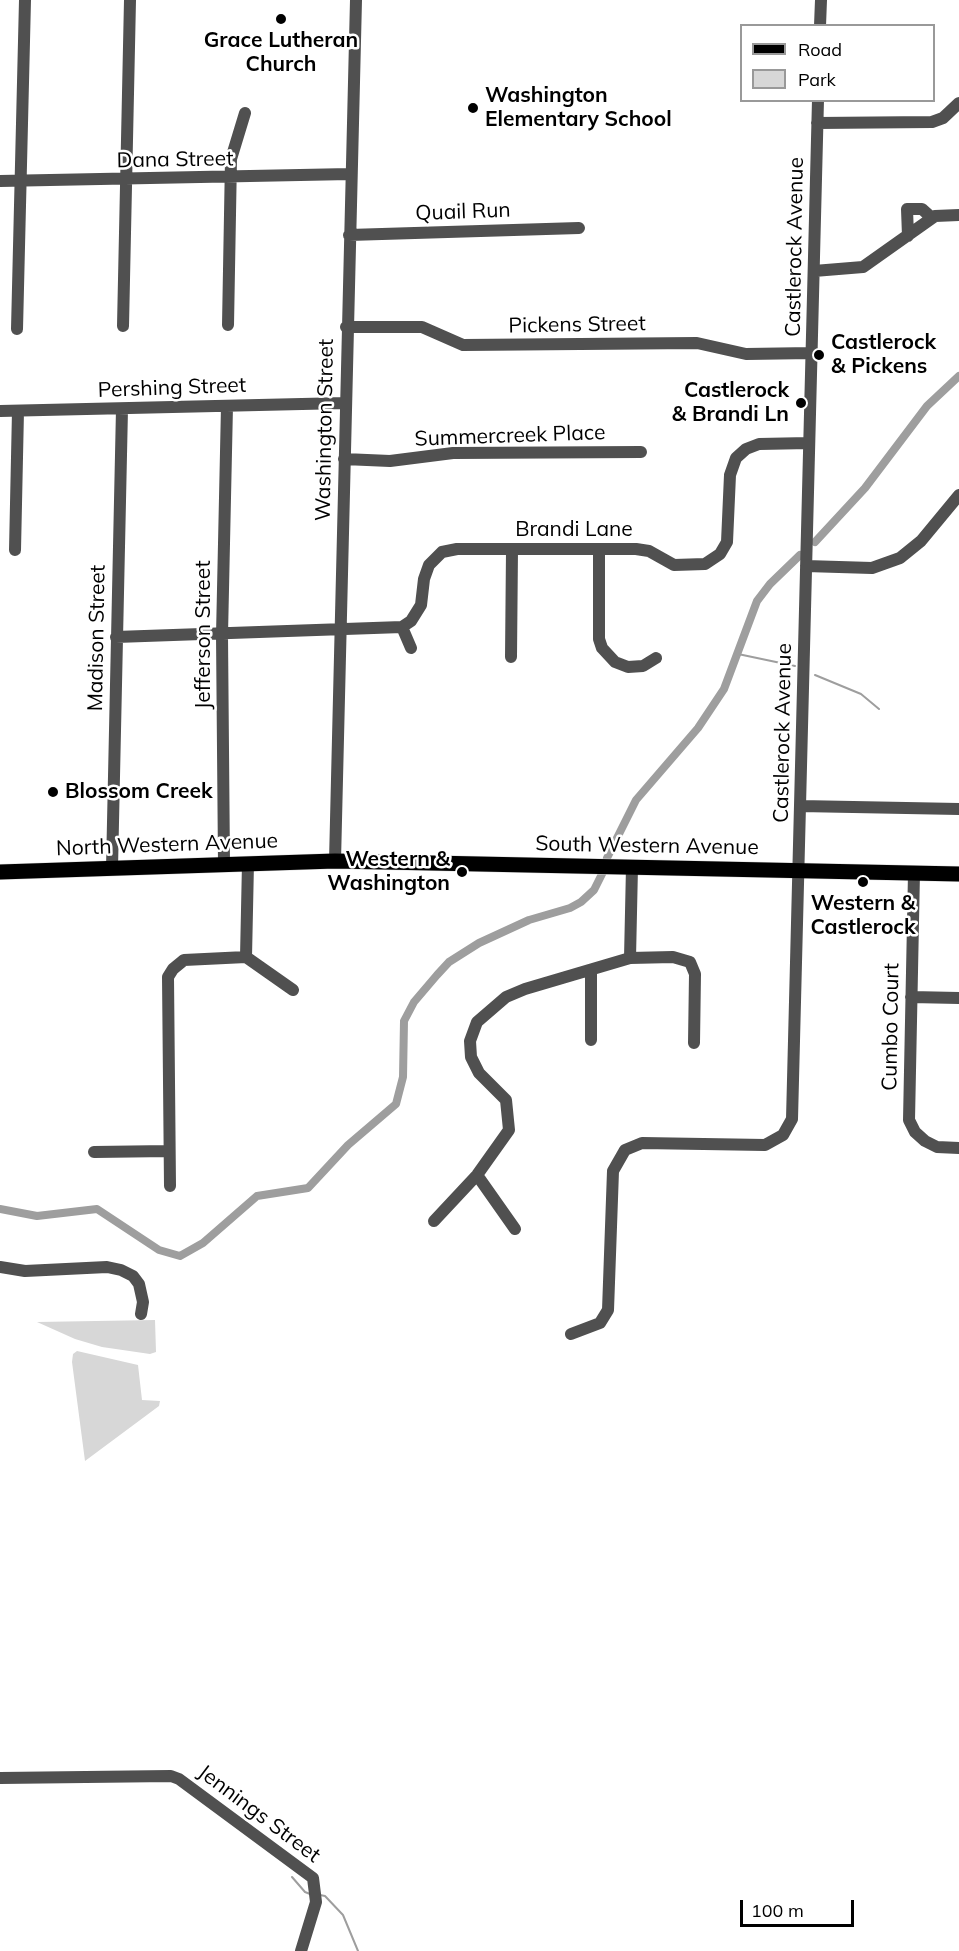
<!DOCTYPE html>
<html>
<head>
<meta charset="utf-8">
<style>
	body { margin:0 }
	#map { position:relative; width:959px; height:1951px; overflow:hidden; background:#fff; font-family:Mulish,sans-serif }
	canvas { display:block }
	.legend { position:absolute; left:740px; top:24px; width:195px; height:78px; box-sizing:border-box; background:#fff; border:2px solid #999; margin:0; padding:8px 10px; list-style:none; font-size:18px; color:#000 }
	.legend li { display:flex; align-items:center; gap:12px; height:30px }
	.legend b { width:30px; border:2px solid #999 }
	.scale { position:absolute; left:740px; top:1900px; width:114px; height:27px; box-sizing:border-box; border:3px solid #000; border-top:0; padding-left:8px; font-size:18px; line-height:21px; white-space:nowrap; color:#000; -webkit-text-stroke:4px #fff; paint-order:stroke }
</style>
</head>
<body>
<div id="map">
<canvas width="959" height="1951"></canvas>
<ul class="legend">
<li><b style="height:8px;background:#000"></b>Road</li>
<li><b style="height:16px;background:#d7d7d7"></b>Park</li>
</ul>
<div class="scale">100 m</div>
</div>
<script>
const context = document.querySelector('canvas').getContext('2d');
context.lineJoin = 'round';
function fillPath(path, color) { context.fillStyle = color; context.fill(path, 'evenodd'); }
const shape = rows => new Path2D(rows.map(r => 'M' + r).join(''));
function stroke(path, color, width, dash) { context.strokeStyle = color; context.lineWidth = width; context.lineCap = dash ? 'butt' : 'round'; context.setLineDash(dash || []); context.stroke(path); }
function write(font, color, halo, rows, align = 'center') {
  context.font = font + ' Mulish,sans-serif'; context.lineWidth = 5; context.setLineDash([]); context.textBaseline = 'middle'; context.strokeStyle = halo; context.fillStyle = color; for (const [text, x, y, turn = 0] of rows) {
    context.save(); context.translate(x, y); context.rotate((+turn || 0) * Math.PI / 180); context.textAlign = isNaN(turn) ? turn : align; if (halo) context.strokeText(text, 0, 0); context.fillText(text, 0, 0); context.restore();
  }
}
const green = shape([
	[155,1320,156,1352,150,1354,102,1347,75,1339,37,1322],
	[77,1351,138,1365,142,1400,160,1401,159,1406,85,1461,72,1362,73,1354]
]);
const stream = shape([
	[738,654,795,666],
	[815,675,861,694,879,709],
	[292,1877,305,1892,310,1894],
	[320,1895,325,1896,343,1915,358,1951]
]);
const canal = shape([
	[815,542,865,488,927,406,959,376],
	[607,858,636,800,698,728,724,689,757,601,770,584,800,555],
	[0,1209,37,1216,97,1209,159,1250,180,1256,203,1243,257,1196,308,1188,348,1145,396,1104,403,1077,404,1021,414,1002,437,975,449,962,479,943,529,920,570,908,581,902,594,890,603,872]
]);
const minor = shape([
	[820,26,821,0],
	[817,123,932,122,943,118,959,103],
	[0,181,350,174],
	[349,235,579,228],
	[908,236,907,209,922,209,932,218],
	[814,271,863,267,935,216,959,215],
	[228,325,231,159,245,113],
	[123,326,130,0],
	[346,327,422,327,463,345,697,343,746,354,812,353],
	[17,329,25,0],
	[0,411,345,403],
	[344,459,390,461,453,453,641,452],
	[599,549,599,639,602,648,615,662,628,667,643,666,656,658],
	[15,550,18,411],
	[806,566,872,568,900,558,921,541,959,495],
	[402,627,411,648],
	[116,637,402,627,411,621,421,605,424,579,429,565,442,552,457,549,636,549,649,551,674,565,705,564,720,554,727,542,730,475,736,458,746,449,759,444,809,443],
	[511,657,512,550],
	[800,806,959,809],
	[335,861,356,0],
	[224,864,222,635,227,406],
	[112,868,122,409],
	[914,873,909,1120,915,1132,925,1141,937,1147,959,1148],
	[246,957,248,863],
	[246,957,293,990],
	[630,958,673,957,690,962,695,974,694,1043],
	[591,970,591,1040],
	[911,997,959,998],
	[94,1152,169,1151],
	[477,1175,515,1229],
	[170,1186,168,977,173,969,184,960,246,957],
	[434,1221,477,1175,509,1130,506,1100,479,1073,471,1057,470,1041,477,1022,506,997,525,989,630,958,632,867],
	[0,1267,25,1271,107,1267,121,1270,133,1276,139,1284,143,1302,141,1314],
	[571,1334,600,1323,608,1310,613,1171,625,1150,642,1143,765,1145,783,1135,792,1119,818,100],
	[0,1778,171,1776,179,1779,313,1878,316,1902,301,1951]
]);
const major = shape([
	[0,872,335,861,959,874]
]);
const markers = [
	[281,19,6,"#000"],
	[473,108,6,"#000"],
	[819,355,6,"#000"],
	[801,403,6,"#000"],
	[53,792,6,"#000"],
	[462,872,6,"#000"],
	[863,882,6,"#000"]
];
const poiNames = [
	["Grace Lutheran",281,41,"center"],
	["Church",281,65,"center"],
	["Washington",485,96],
	["Elementary School",485,120],
	["Castlerock",831,343],
	["& Pickens",831,367],
	["Castlerock",789,391,"right"],
	["& Brandi Ln",789,415,"right"],
	["Blossom Creek",65,792],
	["Western &",450,860,"right"],
	["Washington",450,884,"right"],
	["Western &",863,904,"center"],
	["Castlerock",863,928,"center"]
];
const streetNames = [
	["Dana Street",175,160,-1],
	["Quail Run",463,212,-2],
	["Castlerock Avenue",795,247,-89],
	["Pickens Street",577,325,-1],
	["Pershing Street",172,388,-2],
	["Washington Street",325,430,-89],
	["Summercreek Place",510,436,-2],
	["Brandi Lane",574,530],
	["Jefferson Street",204,635,-90],
	["Madison Street",97,638,-89],
	["Castlerock Avenue",783,733,-89],
	["North Western Avenue",167,845,-2],
	["South Western Avenue",647,846,1],
	["Cumbo Court",891,1027,-89],
	["Jennings Street",259,1814,37]
];
fillPath(green, '#d7d7d7');
stroke(stream, '#9e9e9e', 2);
stroke(canal, '#9e9e9e', 8);
stroke(major, '#dbdbdb', 16);
stroke(minor, '#505050', 12);
stroke(major, '#000', 15);
for (const [x, y, r, color] of markers) { const dot = new Path2D(); dot.arc(x, y, r, 0, 2 * Math.PI); context.fillStyle = color; context.fill(dot); stroke(dot, '#fff', 2); }
write('bold 21px', '#000', '#fff', poiNames, 'left');
write('21px', '#000', '#fff', streetNames);
</script>
</body>
</html>
